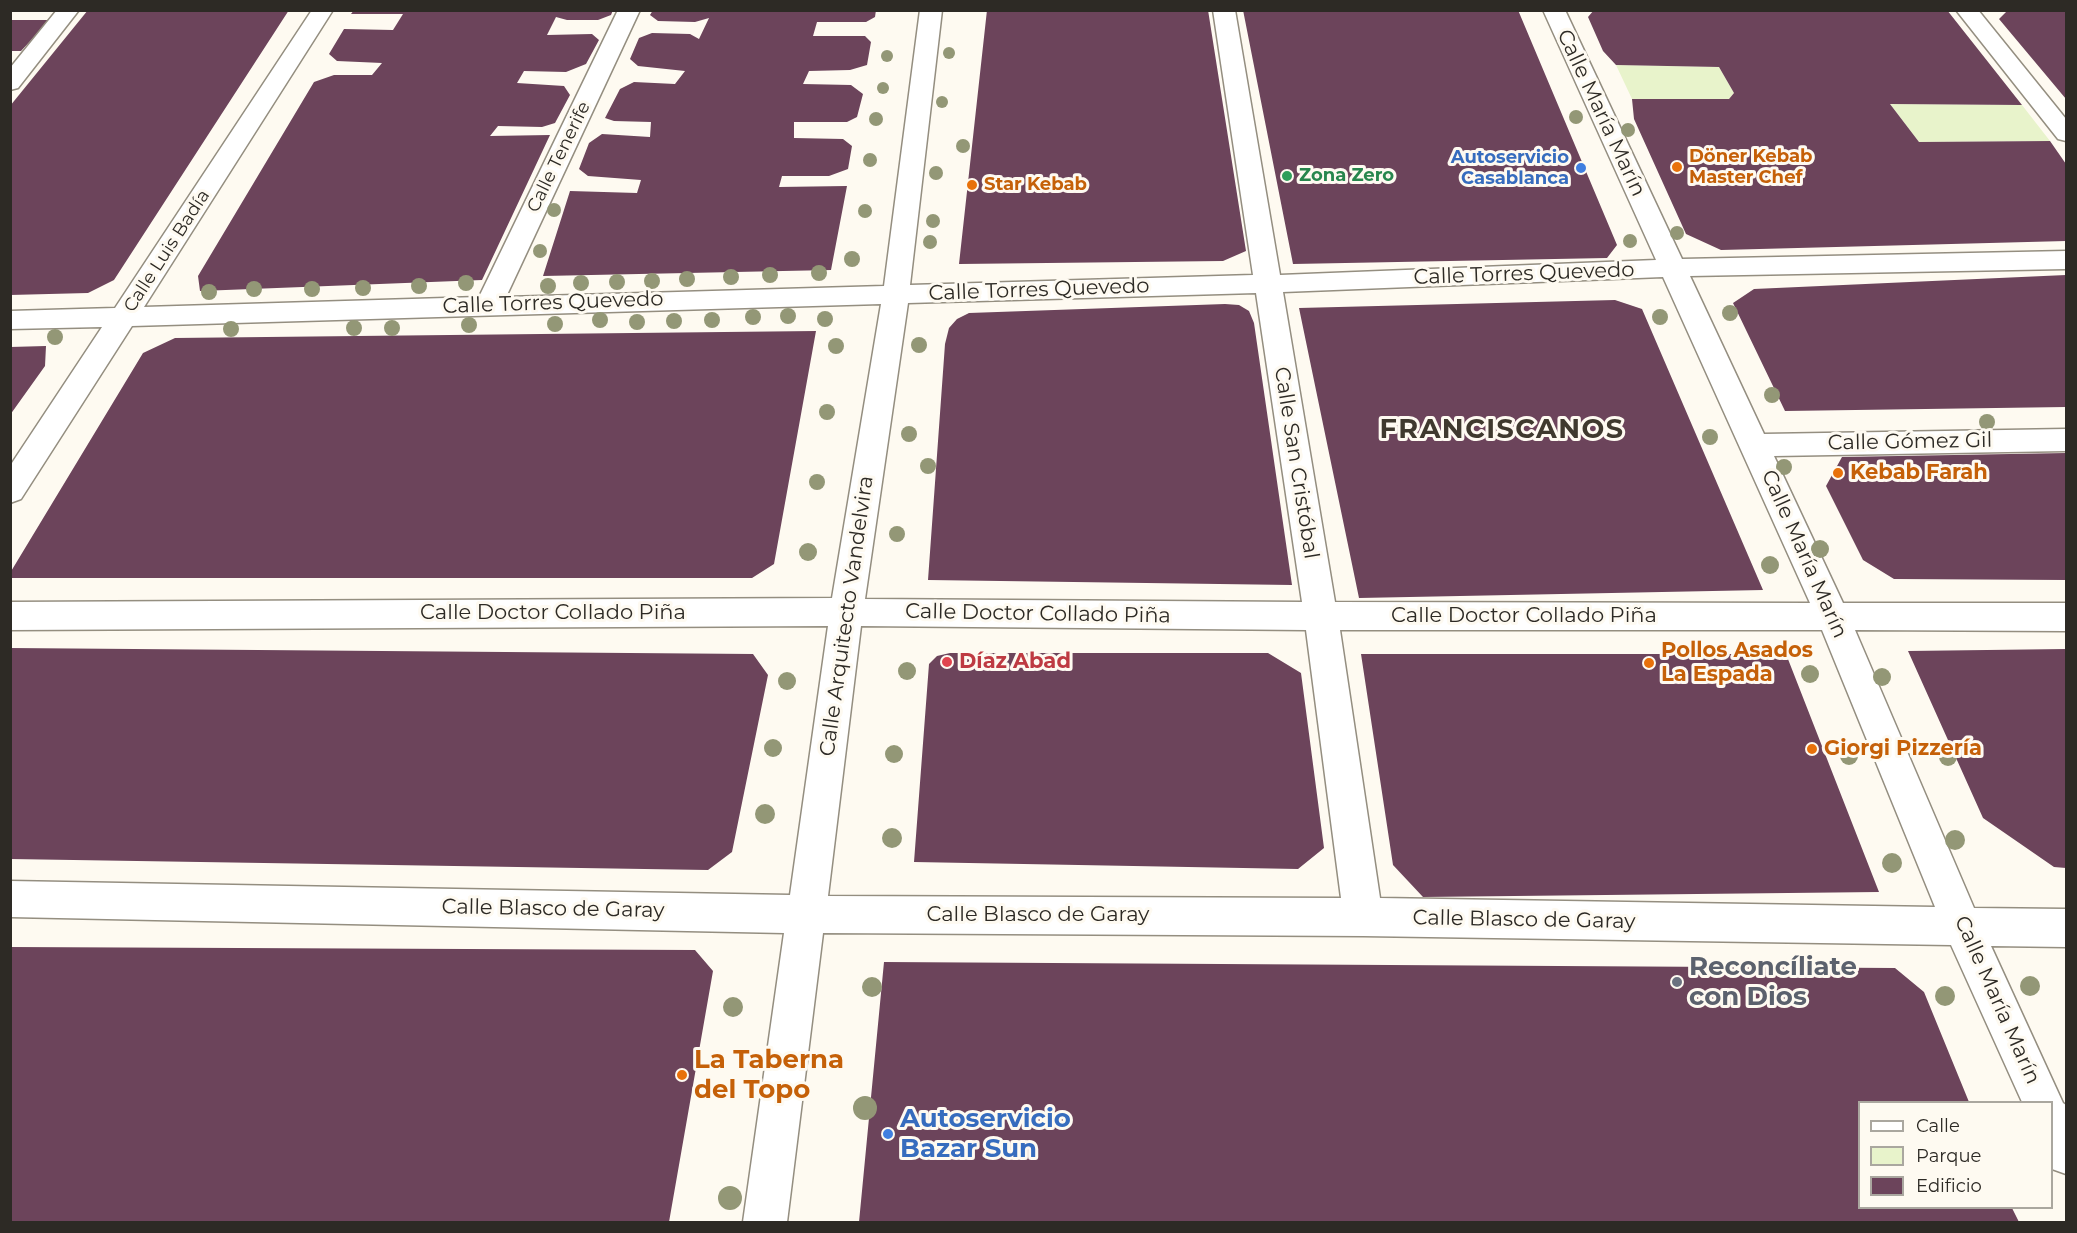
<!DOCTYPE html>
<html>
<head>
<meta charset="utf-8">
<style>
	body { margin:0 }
	#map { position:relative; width:2077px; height:1233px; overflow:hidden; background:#fefaf1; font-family:Montserrat,sans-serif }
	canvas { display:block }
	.frame { position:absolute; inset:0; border:12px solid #2d2a25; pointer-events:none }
	.legend { position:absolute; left:1858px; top:1101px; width:195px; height:108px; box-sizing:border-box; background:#fefaf1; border:2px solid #aaa79f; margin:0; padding:8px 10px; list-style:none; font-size:18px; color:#2d2a25 }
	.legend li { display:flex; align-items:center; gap:12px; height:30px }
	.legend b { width:30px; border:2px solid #aaa79f }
</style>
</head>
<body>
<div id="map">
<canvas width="2077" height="1233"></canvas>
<div class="frame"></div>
<ul class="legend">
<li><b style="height:8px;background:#fff"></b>Calle</li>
<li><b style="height:16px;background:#e8f3cb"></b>Parque</li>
<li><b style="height:16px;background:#6c445b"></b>Edificio</li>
</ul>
</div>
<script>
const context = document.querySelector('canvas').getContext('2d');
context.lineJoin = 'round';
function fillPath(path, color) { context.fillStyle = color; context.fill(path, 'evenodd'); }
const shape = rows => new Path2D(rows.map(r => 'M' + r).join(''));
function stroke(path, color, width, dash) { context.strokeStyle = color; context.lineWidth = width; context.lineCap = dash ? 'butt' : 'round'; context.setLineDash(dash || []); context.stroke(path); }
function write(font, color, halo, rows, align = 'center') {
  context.font = font + ' Montserrat,sans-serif'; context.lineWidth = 6; context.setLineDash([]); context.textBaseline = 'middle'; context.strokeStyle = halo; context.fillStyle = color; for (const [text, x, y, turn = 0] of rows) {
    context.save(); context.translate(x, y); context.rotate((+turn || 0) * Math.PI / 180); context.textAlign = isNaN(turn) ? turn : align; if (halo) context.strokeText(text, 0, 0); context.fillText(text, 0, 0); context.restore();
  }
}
const green = shape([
	[1616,65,1719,67,1734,93,1729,99,1632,99],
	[1890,104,2022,105,2050,141,1919,142]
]);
const building = shape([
	[88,10,289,10,114,280,88,293,10,295,10,106],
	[354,10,613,10,611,15,598,20,567,20,556,17,547,35,592,34,599,40,586,64,566,72,524,71,517,83,564,86,570,95,555,123,542,127,498,126,490,136,550,135,482,280,200,291,198,276,314,82,334,75,372,75,382,63,337,61,329,54,344,29,393,30,403,14,351,14],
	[653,10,876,10,875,17,866,22,817,22,813,36,865,36,871,42,867,65,850,70,809,71,803,84,851,85,863,94,857,117,847,122,794,122,794,138,843,139,852,146,848,169,829,176,782,176,779,187,847,186,831,270,543,276,570,191,637,193,641,180,588,176,579,169,589,143,602,134,650,137,651,122,614,121,605,118,620,89,634,82,675,84,685,71,638,66,630,59,639,38,652,33,690,34,699,39,709,18,695,22,658,21,650,15],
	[987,10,1208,10,1246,251,1223,261,959,264],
	[1243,10,1518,10,1617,245,1607,258,1293,264],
	[1594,10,1947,10,2022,105,1890,104,1919,142,2050,141,2066,164,2066,241,1721,250,1686,234,1634,119,1632,99,1729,99,1734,93,1719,67,1616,65,1603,51,1588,17],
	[2008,10,2066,10,2066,99,1999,19],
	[10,20,50,20,21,51,10,51],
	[2066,275,2066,407,1785,411,1733,303,1754,289],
	[1615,300,1642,309,1763,590,1359,598,1299,308],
	[1225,304,1239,305,1249,311,1254,323,1292,585,928,580,945,344,949,328,957,319,969,313],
	[816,331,774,564,752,578,10,578,10,573,143,353,175,338],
	[46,346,45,366,10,415,10,347],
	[2066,453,2066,580,1894,579,1863,560,1826,486,1842,457],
	[10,648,753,654,768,675,732,852,708,870,10,859],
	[2066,649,2066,868,2054,867,1983,818,1908,651],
	[950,653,1268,653,1301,673,1324,848,1298,869,914,862,929,664,937,656],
	[1361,654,1786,654,1879,892,1423,897,1393,865],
	[10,947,695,950,713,971,669,1222,10,1222],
	[884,962,1895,968,1924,992,1969,1102,1860,1102,1860,1208,2012,1208,2019,1222,859,1222]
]);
const street = shape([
	[57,10,79,10,18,88,10,90,10,68,57,10],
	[312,10,333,10,144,307,479,297,618,10,640,10,506,297,884,286,920,10,942,10,910,285,1253,275,1213,10,1235,10,1280,275,1656,260,1543,10,1565,10,1682,259,2066,251,2066,269,1690,276,1764,434,2066,429,2066,451,1774,456,1843,603,2066,603,2066,631,1855,630,1974,908,2066,909,2066,947,1991,946,2063,1103,2066,1105,2066,1174,2052,1169,2052,1102,2022,1102,1951,945,1363,936,823,933,787,1222,743,1222,784,933,10,917,10,881,790,895,828,626,10,630,10,602,832,598,881,304,132,326,21,499,10,503,10,466,102,327,10,329,10,311,115,308,312,10],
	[1663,277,1810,603,1335,602,1283,292,1663,277],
	[1256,293,1302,602,865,599,908,303,1256,293],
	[861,626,1306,630,1341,898,828,896,861,626],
	[1340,630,1822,630,1935,907,1380,898,1340,630],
	[1956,10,1978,10,2066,119,2066,141,2058,139,1956,10]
]);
const trees = [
	[949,53,6],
	[887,56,6],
	[883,88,6],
	[942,102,6],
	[1576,117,7],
	[876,119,7],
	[1628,130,7],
	[963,146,7],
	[870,160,7],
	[936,173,7],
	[554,210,7],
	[865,211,7],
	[933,221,7],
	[1677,233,7],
	[1630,241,7],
	[930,242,7],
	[540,251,7],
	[852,259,8],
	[819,273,8],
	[770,275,8],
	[731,277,8],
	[687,279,8],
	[652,281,8],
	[617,282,8],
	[466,283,8],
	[581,283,8],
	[419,286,8],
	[548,286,8],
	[363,288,8],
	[254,289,8],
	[312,289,8],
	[209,292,8],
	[1730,313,8],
	[788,316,8],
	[753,317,8],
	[1660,317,8],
	[825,319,8],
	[600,320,8],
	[712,320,8],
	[674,321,8],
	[637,322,8],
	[555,324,8],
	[469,325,8],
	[354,328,8],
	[392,328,8],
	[231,329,8],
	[55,337,8],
	[919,345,8],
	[836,346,8],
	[1772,395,8],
	[827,412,8],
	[1987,422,8],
	[909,434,8],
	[1710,437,8],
	[928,466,8],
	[1784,467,8],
	[817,482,8],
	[897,534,8],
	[1820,549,9],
	[808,552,9],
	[1770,565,9],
	[907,671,9],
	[1810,674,9],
	[1882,677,9],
	[787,681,9],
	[773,748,9],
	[894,754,9],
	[1849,756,9],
	[1948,757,9],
	[765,814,10],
	[892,838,10],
	[1955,840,10],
	[1892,863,10],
	[2030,986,10],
	[872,987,10],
	[1945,996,10],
	[733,1007,10],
	[865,1108,12],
	[730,1198,12]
];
const markers = [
	[1677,167,6,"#e8710a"],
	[1581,168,6,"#3f7fe0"],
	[1287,176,6,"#2e9e5b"],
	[972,185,6,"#e8710a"],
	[1838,473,6,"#e8710a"],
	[947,662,6,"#e0444e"],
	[1649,663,6,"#e8710a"],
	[1812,749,6,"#e8710a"],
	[1677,982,6,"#6b7280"],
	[682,1075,6,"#e8710a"],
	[888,1134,6,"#3f7fe0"]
];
const farStreetnames = [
	["Calle Tenerife",559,157,-64],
	["Calle Luis Badía",167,251,-57]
];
const farFoodnames = [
	["Döner Kebab",1689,157],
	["Master Chef",1689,178],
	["Star Kebab",984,185]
];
const farShopnames = [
	["Autoservicio",1569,158],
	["Casablanca",1569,179]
];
const farLeisurenames = [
	["Zona Zero",1299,176]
];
const streetNames = [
	["Calle María Marín",1601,113,65],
	["Calle Torres Quevedo",1524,274,-2],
	["Calle Torres Quevedo",1039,290,-2],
	["Calle Torres Quevedo",553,303,-2],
	["Calle Gómez Gil",1910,442,-1],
	["Calle San Cristóbal",1296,463,81],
	["Calle María Marín",1804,554,66],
	["Calle Doctor Collado Piña",553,613],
	["Calle Doctor Collado Piña",1038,614,1],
	["Calle Arquitecto Vandelvira",847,616,-82],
	["Calle Doctor Collado Piña",1524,616],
	["Calle Blasco de Garay",553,909,1],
	["Calle Blasco de Garay",1038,915],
	["Calle Blasco de Garay",1524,920,1],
	["Calle María Marín",1997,1000,66]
];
const foodNames = [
	["Kebab Farah",1850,473],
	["Pollos Asados",1661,651],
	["La Espada",1661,675],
	["Giorgi Pizzería",1824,749]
];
const healthNames = [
	["Díaz Abad",959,662]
];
const nearWorshipnames = [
	["Reconcíliate",1689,967],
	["con Dios",1689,997]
];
const nearFoodnames = [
	["La Taberna",694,1060],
	["del Topo",694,1090]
];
const nearShopnames = [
	["Autoservicio",900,1119],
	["Bazar Sun",900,1149]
];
const districtNames = [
	["FRANCISCANOS",1502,430]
];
fillPath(green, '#e8f3cb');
fillPath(building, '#6c445b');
stroke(street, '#948e80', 3);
fillPath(street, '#fff');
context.fillStyle = '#939776';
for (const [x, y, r] of trees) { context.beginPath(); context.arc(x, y, r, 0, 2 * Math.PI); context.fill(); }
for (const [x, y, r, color] of markers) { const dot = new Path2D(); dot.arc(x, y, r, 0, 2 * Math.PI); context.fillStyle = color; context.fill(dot); stroke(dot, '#fefaf1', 2); }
write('18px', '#2d2a25', '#fefaf1', farStreetnames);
write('bold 18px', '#c56008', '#fefaf1', farFoodnames, 'left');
write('bold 18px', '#366cbe', '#fefaf1', farShopnames, 'right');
write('bold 18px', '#27864d', '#fefaf1', farLeisurenames, 'left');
write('21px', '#2d2a25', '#fefaf1', streetNames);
write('bold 21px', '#c56008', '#fefaf1', foodNames, 'left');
write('bold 21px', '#be3a42', '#fefaf1', healthNames, 'left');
write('bold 26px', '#5b616d', '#fefaf1', nearWorshipnames, 'left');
write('bold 26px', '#c56008', '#fefaf1', nearFoodnames, 'left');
write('bold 26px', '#366cbe', '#fefaf1', nearShopnames, 'left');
context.letterSpacing = '1.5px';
write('bold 27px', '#3f392e', '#fefaf1', districtNames);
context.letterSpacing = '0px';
</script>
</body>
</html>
